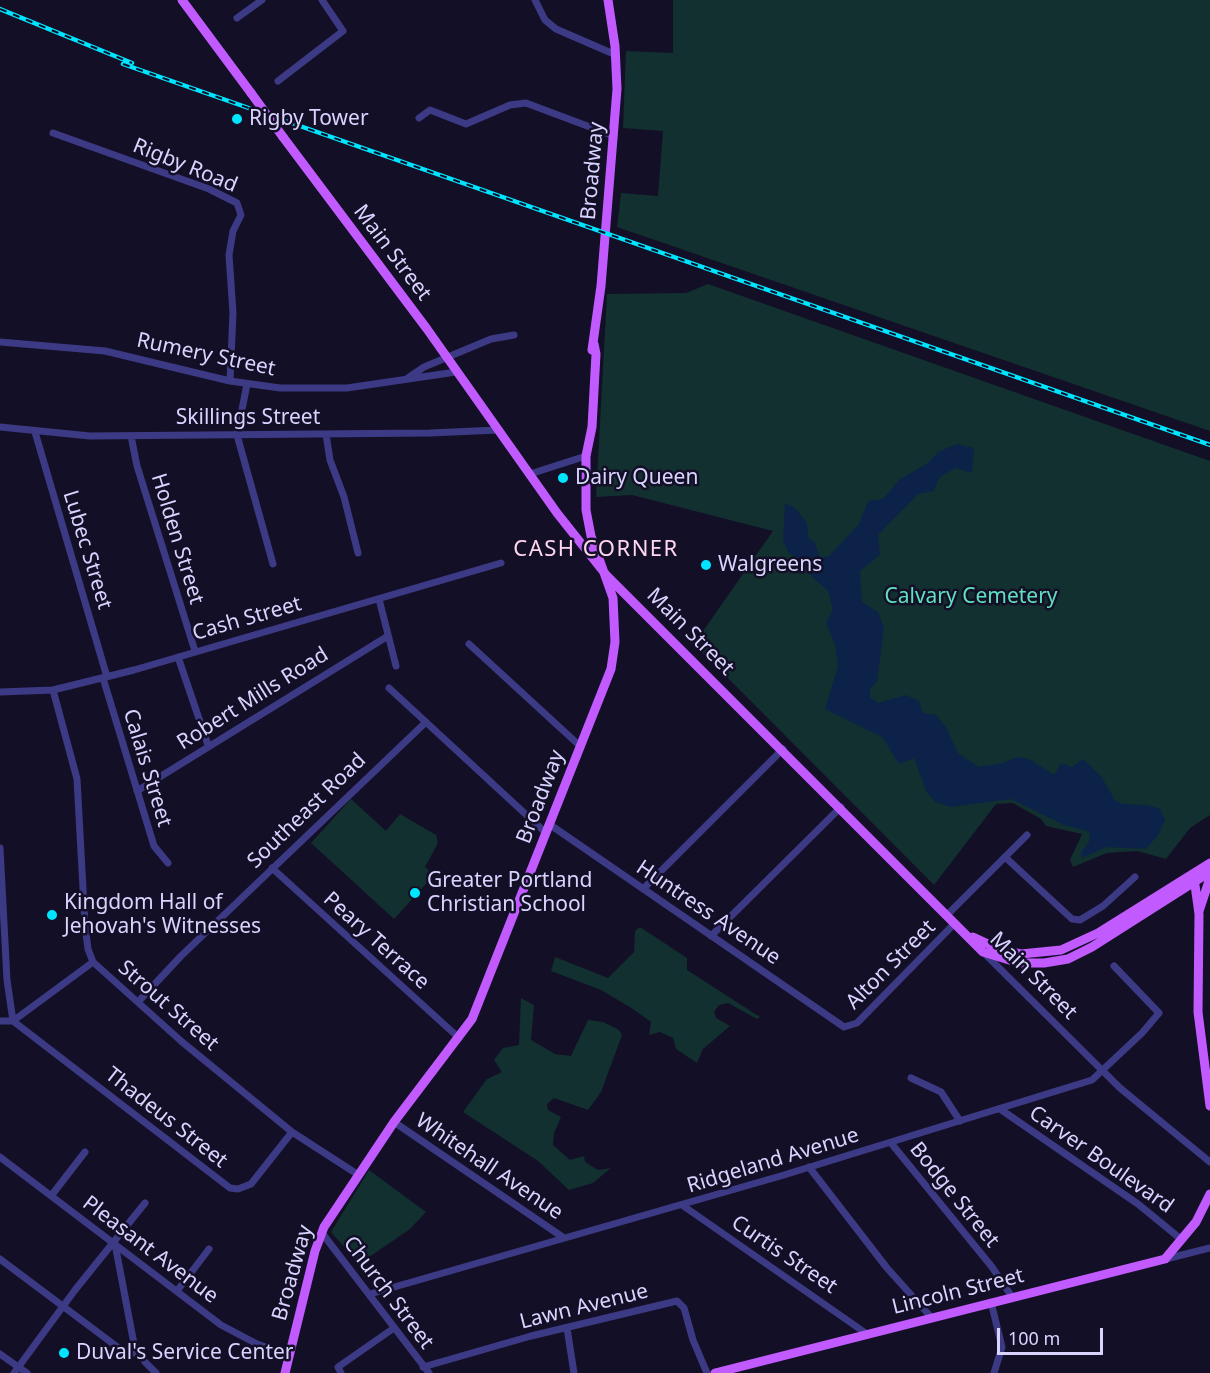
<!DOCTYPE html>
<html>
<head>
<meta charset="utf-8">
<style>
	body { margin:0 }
	#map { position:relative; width:1210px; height:1373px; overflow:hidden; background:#130f26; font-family:"Noto Sans",sans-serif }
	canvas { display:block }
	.scale { position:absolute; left:997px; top:1328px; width:106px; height:27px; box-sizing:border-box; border:3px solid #d9d4ff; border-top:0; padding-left:8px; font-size:18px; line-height:21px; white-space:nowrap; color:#d9d4ff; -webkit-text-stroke:4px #130f26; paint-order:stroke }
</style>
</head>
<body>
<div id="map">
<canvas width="1210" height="1373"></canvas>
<div class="scale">100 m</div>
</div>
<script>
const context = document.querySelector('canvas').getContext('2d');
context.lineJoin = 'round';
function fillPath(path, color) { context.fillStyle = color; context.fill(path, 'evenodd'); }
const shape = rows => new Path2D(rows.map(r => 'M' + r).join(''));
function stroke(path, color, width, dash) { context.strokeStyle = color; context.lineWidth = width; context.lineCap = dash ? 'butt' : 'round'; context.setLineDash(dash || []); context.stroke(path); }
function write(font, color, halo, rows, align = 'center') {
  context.font = font + ' "Noto Sans",sans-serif'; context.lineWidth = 5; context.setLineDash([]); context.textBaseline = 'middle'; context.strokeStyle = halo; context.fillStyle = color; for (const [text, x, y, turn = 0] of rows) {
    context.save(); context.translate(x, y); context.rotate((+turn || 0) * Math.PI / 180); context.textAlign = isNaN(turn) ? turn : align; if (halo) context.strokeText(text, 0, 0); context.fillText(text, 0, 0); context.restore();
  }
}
const green = shape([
	[673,0,1210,0,1210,431,617,227,621,193,658,196,663,131,623,128,626,51,673,53],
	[708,284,1210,461,1210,815,1190,828,1166,859,1137,851,1107,853,1073,867,1070,860,1082,834,1046,826,1041,819,1013,803,996,804,934,885,694,644,773,531,632,495,596,497,607,294,686,293],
	[351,799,386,831,400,814,436,835,438,843,425,867,434,875,394,919,311,843],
	[640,927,687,958,687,970,760,1017,757,1019,728,1003,719,1005,714,1012,716,1018,730,1026,703,1049,697,1063,676,1049,673,1038,660,1032,649,1035,651,1022,633,1009,601,990,551,971,555,957,608,978,634,952,635,931],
	[521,998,534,1005,531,1040,555,1054,571,1056,588,1020,603,1022,619,1030,622,1035,601,1092,588,1110,554,1098,547,1104,548,1110,561,1117,554,1133,553,1145,570,1160,584,1156,585,1162,598,1170,611,1168,593,1183,569,1190,538,1161,463,1112,487,1079,502,1072,494,1060,503,1048,519,1045],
	[369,1170,426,1212,410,1229,359,1264,331,1232]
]);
const water = shape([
	[957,444,974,448,972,473,955,468,939,478,934,491,918,494,878,535,880,555,860,571,862,602,878,612,884,628,877,681,870,689,870,697,878,703,906,695,919,701,923,713,936,715,946,727,958,753,979,767,1003,763,1017,757,1029,759,1054,775,1061,763,1072,767,1083,759,1101,776,1115,800,1122,804,1147,805,1160,809,1165,820,1159,834,1146,849,1106,847,1082,858,1081,852,1089,842,1090,832,1064,825,1011,799,951,807,935,802,926,791,914,758,899,764,882,737,825,709,838,666,835,644,826,623,833,609,828,591,808,573,804,563,789,553,783,541,785,503,795,508,807,523,808,537,815,543,820,558,829,556,859,524,868,501,883,499,899,480,928,463,938,452]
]);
const minor = shape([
	[535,0,545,20,556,29,616,55],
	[237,18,262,0],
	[278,81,343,31,322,0],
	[419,118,430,110,466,124,510,105,526,103,614,136],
	[53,133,209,189,237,203,241,215,233,231,229,255,233,313,230,381],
	[0,342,105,351,230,381,280,388,347,388,456,372],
	[408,378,424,367,491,339,514,335],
	[247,384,237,435,273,564],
	[0,427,90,436,430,433,498,430],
	[35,432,107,677],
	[326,434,330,460,344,497,358,553],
	[131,436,137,466,195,651],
	[530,474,586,456],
	[379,599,396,666],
	[469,644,580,746],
	[178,657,208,745],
	[103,678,154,846,168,863],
	[389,688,546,833],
	[53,690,77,779,85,925,88,949,93,962,181,1041,292,1132,357,1174],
	[0,692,53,690,134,670,501,563],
	[137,791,388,636],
	[549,824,844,1027,857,1023,955,923],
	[0,848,7,980,13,1021,230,1188,238,1189,251,1184,292,1132],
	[1005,857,1072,919,1080,920,1103,906,1135,877],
	[272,868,459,1038],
	[643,889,783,749],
	[947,915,1027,835],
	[711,936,841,807],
	[985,954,1120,1088,1210,1162],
	[138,1002,181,956,426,722],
	[0,1021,13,1021,93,962],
	[911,1078,941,1092,960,1121],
	[1000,1109,1138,1204,1182,1240],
	[394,1122,564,1238],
	[891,1143,992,1267,1012,1297],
	[0,1157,221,1325,257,1344,289,1355],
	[809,1167,887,1268,931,1317],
	[51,1196,85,1152],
	[682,1205,867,1334],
	[322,1233,429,1373],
	[115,1244,134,1344,145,1362,156,1373],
	[0,1259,120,1349,139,1354],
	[1166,1259,1210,1248],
	[177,1291,209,1249],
	[370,1294,784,1175,1092,1080,1142,1033,1159,1013,1114,966],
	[991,1302,1002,1347,994,1373],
	[567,1328,574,1373],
	[0,1354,27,1373],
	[423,1367,531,1336,677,1301,684,1308,693,1340,707,1373],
	[14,1373,75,1290,145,1203],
	[341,1373,338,1367,394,1328]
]);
const major = shape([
	[182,0,251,93],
	[283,137,427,329,557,513,607,576,983,952,1019,963,1044,963,1068,959,1092,947,1210,872],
	[592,350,601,286,617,89,615,46,608,0],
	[1194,878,1199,914,1198,1012,1210,1106],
	[1199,911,1210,878],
	[973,937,1001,950,1021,954,1061,950,1098,933,1210,863],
	[285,1373,315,1251,324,1227,394,1122,472,1019,611,669,615,642,613,598,591,536,586,510,586,456,592,427,596,354,594,344],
	[715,1373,1165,1259,1196,1222,1210,1194]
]);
const rail = shape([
	[0,9,132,63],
	[123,64,1210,445]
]);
const majorBridge = shape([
	[251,93,283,137]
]);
const markers = [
	[237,119,6,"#00e5ff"],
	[563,478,6,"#00e5ff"],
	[706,565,6,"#00e5ff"],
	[415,893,6,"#00e5ff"],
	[52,915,6,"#00e5ff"],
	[64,1353,6,"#00e5ff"]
];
const poiNames = [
	["Rigby Tower",249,119],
	["Dairy Queen",575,478],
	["Walgreens",718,565],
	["Greater Portland",427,881],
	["Christian School",427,905],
	["Kingdom Hall of",64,903],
	["Jehovah's Witnesses",64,927],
	["Duval's Service Center",76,1353]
];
const streetNames = [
	["Rigby Road",185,166,22],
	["Broadway",593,171,-85],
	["Main Street",392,253,53],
	["Rumery Street",206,355,12],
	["Skillings Street",248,418],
	["Holden Street",177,539,73],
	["Lubec Street",87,550,73],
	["Cash Street",247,619,-16],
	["Main Street",690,632,45],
	["Robert Mills Road",253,699,-32],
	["Calais Street",147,768,73],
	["Broadway",541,797,-69],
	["Southeast Road",307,811,-44],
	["Huntress Avenue",708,913,34],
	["Peary Terrace",376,941,42],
	["Alton Street",891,965,-45],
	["Main Street",1033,976,45],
	["Strout Street",168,1006,41],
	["Thadeus Street",166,1118,38],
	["Carver Boulevard",1101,1160,35],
	["Ridgeland Avenue",773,1161,-17],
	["Whitehall Avenue",489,1167,34],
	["Bodge Street",954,1195,51],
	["Pleasant Avenue",150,1250,37],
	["Curtis Street",784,1255,34],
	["Broadway",293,1273,-74],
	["Lincoln Street",958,1292,-14],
	["Church Street",388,1293,53],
	["Lawn Avenue",584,1307,-14]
];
const parkNames = [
	["Calvary Cemetery",971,597]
];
const neighbourhoodNames = [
	["CASH CORNER",596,550]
];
fillPath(green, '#12302f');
fillPath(water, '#0c2248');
stroke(minor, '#3d3a85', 7);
stroke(major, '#c25bff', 9);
stroke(rail, '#00e5ff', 4.5);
stroke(rail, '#130f26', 2, [7]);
stroke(majorBridge, '#c25bff', 9);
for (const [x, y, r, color] of markers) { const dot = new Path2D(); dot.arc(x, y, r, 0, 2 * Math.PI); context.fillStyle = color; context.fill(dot); stroke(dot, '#130f26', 2); }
write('21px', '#d9d4ff', '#130f26', poiNames, 'left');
write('21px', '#d9d4ff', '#130f26', streetNames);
write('21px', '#5fe0c0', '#130f26', parkNames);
context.letterSpacing = '1.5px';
write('22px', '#ffd6f0', '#130f26', neighbourhoodNames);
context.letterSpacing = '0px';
</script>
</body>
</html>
